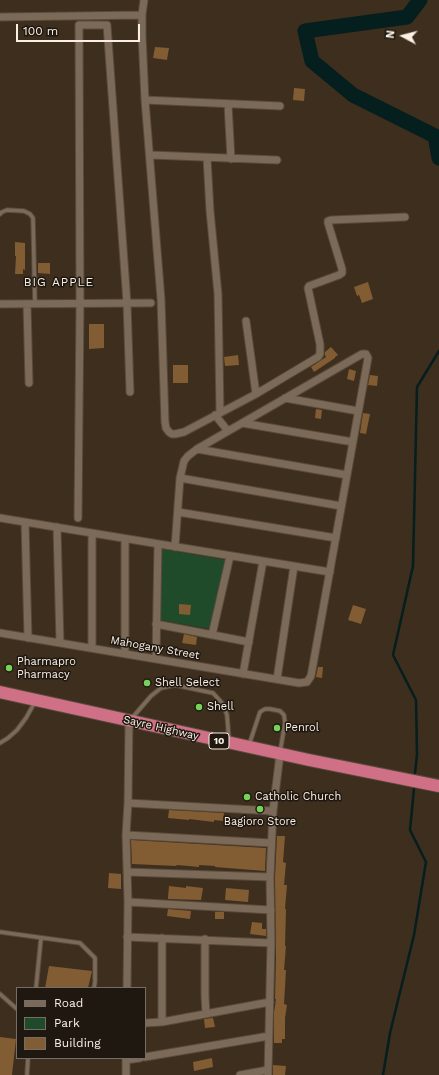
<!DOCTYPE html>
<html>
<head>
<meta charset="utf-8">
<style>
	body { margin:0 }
	#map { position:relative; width:439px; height:1075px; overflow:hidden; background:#3e2e1e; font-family:"Work Sans",sans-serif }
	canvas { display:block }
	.legend { position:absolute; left:16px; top:987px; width:130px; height:72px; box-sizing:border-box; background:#1f1811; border:1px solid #766e65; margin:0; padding:5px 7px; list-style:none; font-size:12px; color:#f9efe4 }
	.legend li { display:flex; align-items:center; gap:8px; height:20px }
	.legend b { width:20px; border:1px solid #766e65 }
	.north { position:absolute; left:383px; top:16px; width:40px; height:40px; -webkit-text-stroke:3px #1f1811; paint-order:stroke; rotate:277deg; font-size:11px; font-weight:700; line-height:16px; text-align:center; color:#f9efe4 }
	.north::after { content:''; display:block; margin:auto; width:14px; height:18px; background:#f9efe4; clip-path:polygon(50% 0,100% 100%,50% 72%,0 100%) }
	.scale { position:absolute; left:16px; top:24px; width:124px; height:18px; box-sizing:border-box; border:2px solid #f9efe4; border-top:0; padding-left:5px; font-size:12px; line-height:14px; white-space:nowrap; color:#f9efe4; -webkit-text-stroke:3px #1f1811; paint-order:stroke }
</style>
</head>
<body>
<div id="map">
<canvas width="439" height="1075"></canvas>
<ul class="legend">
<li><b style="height:5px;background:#7c6a58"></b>Road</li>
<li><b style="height:11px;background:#204b2a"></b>Park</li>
<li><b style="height:11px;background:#825c33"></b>Building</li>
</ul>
<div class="north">N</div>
<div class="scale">100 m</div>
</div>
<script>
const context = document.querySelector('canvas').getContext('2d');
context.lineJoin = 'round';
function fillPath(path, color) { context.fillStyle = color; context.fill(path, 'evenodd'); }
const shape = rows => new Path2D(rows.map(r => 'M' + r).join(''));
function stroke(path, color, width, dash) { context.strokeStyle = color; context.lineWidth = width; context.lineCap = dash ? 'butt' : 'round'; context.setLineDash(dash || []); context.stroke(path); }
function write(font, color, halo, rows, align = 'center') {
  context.font = font + ' "Work Sans",sans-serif'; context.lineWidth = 3; context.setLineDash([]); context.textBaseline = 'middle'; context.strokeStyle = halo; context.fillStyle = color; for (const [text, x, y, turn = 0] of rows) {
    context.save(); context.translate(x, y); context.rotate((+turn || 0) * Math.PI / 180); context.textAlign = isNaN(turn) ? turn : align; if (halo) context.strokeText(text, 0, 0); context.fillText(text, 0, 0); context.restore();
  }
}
const green = shape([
	[161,549,225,560,210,629,161,620]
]);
const stream = shape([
	[415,773,417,755,416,700,393,655,413,566,417,387,439,351],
	[383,1075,390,1033,414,935,426,862,410,830,414,789]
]);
const river = shape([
	[420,0,407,17,305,31,312,61,353,95,435,136,439,158]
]);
const building = shape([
	[155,47,169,48,167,60,153,58],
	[294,88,305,89,304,101,293,100],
	[15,242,25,243,25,270,23,269,23,274,15,274,16,256,15,256],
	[38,263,50,263,50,274,38,273],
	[368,282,373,299,362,303,359,295,357,296,354,287],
	[89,324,104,324,104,348,89,349],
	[331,347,338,355,335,357,335,358,314,372,311,367,326,357,325,355,325,352],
	[238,355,239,365,225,366,224,357],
	[173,365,188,365,188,383,173,383],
	[349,369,356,371,354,381,347,379],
	[370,375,378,376,377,386,368,385],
	[316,409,322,410,321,419,315,418],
	[363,413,370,414,366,434,360,433],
	[179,604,191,605,190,615,179,614],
	[353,605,366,609,361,624,348,620],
	[184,634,197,637,196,645,182,643],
	[318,667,323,667,322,678,316,677],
	[169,810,224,813,223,821,214,820,214,822,189,819,189,820,168,818],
	[277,836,285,836,283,862,286,863,284,885,287,885,285,909,286,909,285,946,286,946,284,970,286,970,284,1004,287,1005,285,1018,285,1039,282,1039,282,1043,274,1043,274,1012,276,999,275,999,276,957,275,877],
	[131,840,266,848,265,871,215,867,215,866,199,865,199,867,177,865,176,866,132,864],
	[109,873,121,874,121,889,108,888],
	[169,886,186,888,186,886,203,888,201,900,168,899,168,897],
	[226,888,249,890,248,902,225,900],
	[168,909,191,911,190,919,167,916],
	[215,912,224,912,224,919,215,919],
	[252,922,262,923,262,929,266,929,266,936,250,934],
	[49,966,92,971,88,988,45,988],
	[213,1018,215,1027,205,1028,204,1019],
	[0,1037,16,1039,12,1075,0,1075],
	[212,1058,213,1067,194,1071,193,1062],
	[273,1065,286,1066,285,1075,273,1075]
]);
const service = shape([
	[0,214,2,212,7,210,24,211,30,214,33,218,35,304],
	[132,718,151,696,161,688,175,685,213,693,223,704,227,715,229,740],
	[0,743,8,738,17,730,26,718,35,702],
	[249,745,260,712,265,709,270,709,280,711,284,715,285,723,280,752],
	[0,932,80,943,95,958,95,982,94,988],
	[36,988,41,938],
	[0,994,17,1009],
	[27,1075,28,1058]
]);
const minor = shape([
	[144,0,142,15,142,35,145,100,161,299,165,422,166,428,169,432,172,434,175,434,184,432,256,394,318,357,320,354,320,344,308,288,309,286,339,275,342,273,342,269,328,223,328,221,331,220,405,217],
	[0,17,142,15],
	[145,100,280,106],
	[228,104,231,159],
	[151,155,277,160],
	[207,158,210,211,218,294,220,413],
	[0,304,151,303],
	[27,304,29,383],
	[246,321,256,394],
	[285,398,358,411],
	[215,415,228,431],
	[242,423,353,442],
	[197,449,347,475],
	[180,478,341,506],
	[178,512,336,538],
	[0,518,330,572],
	[78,518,80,304,79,25,107,25,127,303,130,392],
	[25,522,28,638],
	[57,527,60,643],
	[125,539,125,654],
	[156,624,249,642],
	[0,633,299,683,307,682,311,676,368,358,366,354,362,354,197,449,188,456,184,461,180,478,175,547],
	[212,635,230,556],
	[92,648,92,533],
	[156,659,158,544],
	[243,674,263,561],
	[277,679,294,566],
	[128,803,273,811],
	[126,835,271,843],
	[127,872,270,877],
	[128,902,271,910],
	[127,937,271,943],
	[162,938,162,1022],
	[205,939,205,996,206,1014],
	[127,988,128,902,126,835,128,803,129,721],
	[145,1023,162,1022,270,1002],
	[145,1057,269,1036],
	[126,1058,126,1075],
	[126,1060,140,1058],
	[240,1075,268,1070],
	[268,1075,271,943,270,877,273,811,280,754]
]);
const trunk = shape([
	[0,692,309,760,439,786]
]);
const markers = [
	[9,668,4,"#77d259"],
	[147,683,4,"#77d259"],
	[199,707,4,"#77d259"],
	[277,728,4,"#77d259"],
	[247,797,4,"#77d259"],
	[260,809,4,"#77d259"]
];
const shields = [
	[219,741,20]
];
const shieldNames = [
	["10",219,741]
];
const streetNames = [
	["Mahogany Street",155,648,10],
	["Sayre Highway",161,728,13]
];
const poiNames = [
	["Pharmapro",17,662],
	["Pharmacy",17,675],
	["Shell Select",155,683],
	["Shell",207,707],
	["Penrol",285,728],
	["Catholic Church",255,797],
	["Bagioro Store",260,822,"center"]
];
const neighbourhoodNames = [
	["BIG APPLE",59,282]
];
fillPath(green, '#204b2a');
stroke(stream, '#051e1e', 2.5);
stroke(river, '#051e1e', 15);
fillPath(building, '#825c33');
stroke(service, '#584a3c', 5.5);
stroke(minor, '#584a3c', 9);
stroke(trunk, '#584a3c', 14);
stroke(service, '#7c6a58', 3.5);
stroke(minor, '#7c6a58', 7);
stroke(trunk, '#cf7086', 12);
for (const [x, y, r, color] of markers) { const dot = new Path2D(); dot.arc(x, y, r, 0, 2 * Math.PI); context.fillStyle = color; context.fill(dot); stroke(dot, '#1f1811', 1.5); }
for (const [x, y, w] of shields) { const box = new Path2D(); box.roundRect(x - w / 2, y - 8, w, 16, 3); context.fillStyle = '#1f1811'; context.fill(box); stroke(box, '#f9efe4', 1); }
write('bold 10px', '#f9efe4', null, shieldNames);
write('11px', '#f9efe4', '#1f1811', streetNames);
write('11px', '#f9efe4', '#1f1811', poiNames, 'left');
context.letterSpacing = '1px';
write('12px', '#f9efe4', '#1f1811', neighbourhoodNames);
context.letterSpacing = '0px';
</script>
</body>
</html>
